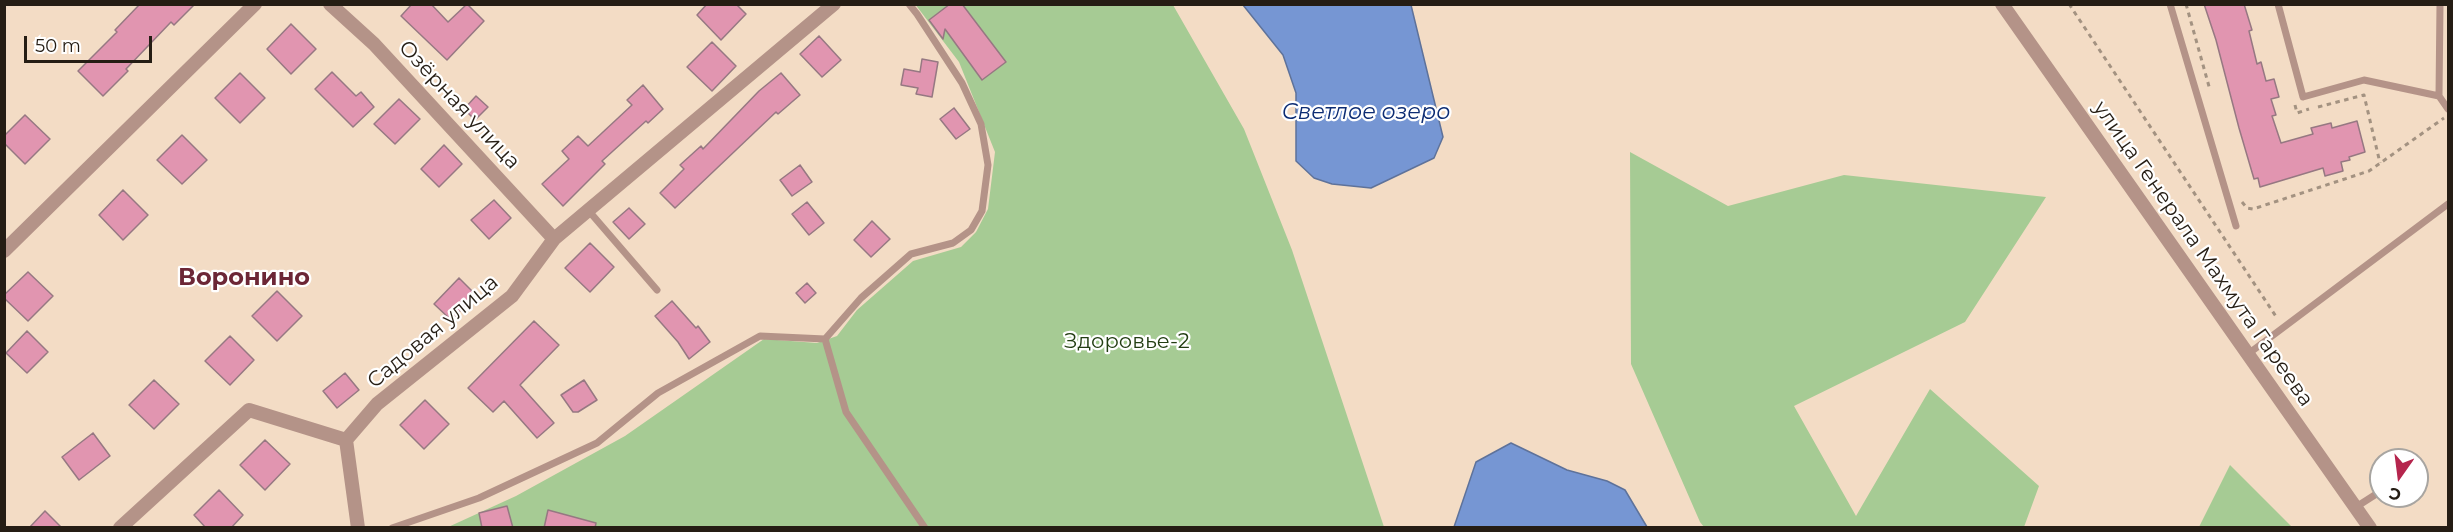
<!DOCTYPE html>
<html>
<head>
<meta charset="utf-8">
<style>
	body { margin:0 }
	#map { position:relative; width:2453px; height:532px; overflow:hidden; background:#f3dcc5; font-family:Montserrat,sans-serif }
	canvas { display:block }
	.frame { position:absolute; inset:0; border:6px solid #251d14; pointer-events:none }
	.north { position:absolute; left:2369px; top:448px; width:60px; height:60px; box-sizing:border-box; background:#fff; border:2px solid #a8a5a1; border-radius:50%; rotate:194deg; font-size:16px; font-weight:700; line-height:24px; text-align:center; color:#251d14 }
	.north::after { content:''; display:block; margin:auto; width:21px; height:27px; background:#b5254d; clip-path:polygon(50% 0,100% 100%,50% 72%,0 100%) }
	.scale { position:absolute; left:24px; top:36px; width:128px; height:27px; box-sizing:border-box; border:3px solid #251d14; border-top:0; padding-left:8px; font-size:18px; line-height:21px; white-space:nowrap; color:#251d14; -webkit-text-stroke:4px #fff; paint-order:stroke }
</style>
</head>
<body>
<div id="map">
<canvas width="2453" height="532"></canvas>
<div class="frame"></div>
<div class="north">С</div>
<div class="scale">50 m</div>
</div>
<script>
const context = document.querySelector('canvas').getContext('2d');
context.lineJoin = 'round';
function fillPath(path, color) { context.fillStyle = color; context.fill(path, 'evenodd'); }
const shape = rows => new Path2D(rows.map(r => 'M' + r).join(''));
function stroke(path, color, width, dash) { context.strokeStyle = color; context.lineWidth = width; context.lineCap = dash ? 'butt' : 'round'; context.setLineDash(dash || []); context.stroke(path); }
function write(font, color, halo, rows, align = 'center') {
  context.font = font + ' Montserrat,sans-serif'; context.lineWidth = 4.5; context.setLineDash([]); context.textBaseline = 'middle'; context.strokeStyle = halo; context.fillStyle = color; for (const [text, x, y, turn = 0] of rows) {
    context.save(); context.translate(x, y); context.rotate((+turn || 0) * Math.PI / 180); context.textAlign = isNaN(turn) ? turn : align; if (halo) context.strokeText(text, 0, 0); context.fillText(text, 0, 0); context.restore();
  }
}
const green = shape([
	[915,4,1173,5,1244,129,1292,250,1384,527,446,528,516,496,625,436,764,339,817,343,837,336,857,310,913,261,961,247,976,232,988,209,995,152,959,62],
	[1630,152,1728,206,1844,175,2046,197,1965,322,1794,406,1856,516,1930,389,2039,486,2024,527,1704,527,1700,522,1631,364],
	[2230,465,2292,527,2199,527]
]);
const water = shape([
	[1243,5,1411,5,1443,137,1434,158,1371,188,1332,184,1314,178,1296,161,1296,93,1283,55,1243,5],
	[1511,443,1567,470,1607,481,1625,490,1647,527,1454,527,1476,462,1511,443]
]);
const building = shape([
	[140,4,195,4,174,25,171,22,126,69,128,71,103,96,78,71,117,32,115,30,140,4],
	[412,4,431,4,448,22,467,4,484,21,447,60,401,16,412,4],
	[707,4,736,4,746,14,721,40,697,15,707,4],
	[950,4,962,4,1006,62,982,80,945,29,943,39,929,20,950,4],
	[2204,4,2244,4,2252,30,2249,31,2257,64,2261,62,2266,81,2274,79,2279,97,2271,99,2276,115,2272,116,2281,143,2313,134,2311,128,2331,123,2332,128,2357,121,2365,152,2349,157,2350,160,2341,162,2343,171,2325,176,2323,168,2260,187,2258,178,2254,179,2239,128,2216,40,2204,4],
	[291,24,316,49,291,74,267,49,291,24],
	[819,36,841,60,822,77,800,54,819,36],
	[712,42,736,66,712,91,687,67,712,42],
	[922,59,938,62,932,97,916,94,918,88,901,85,904,69,920,72,922,59],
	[332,72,356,96,361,92,374,107,353,127,315,89,332,72],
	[240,73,265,98,240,123,215,98,240,73],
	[781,73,800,95,778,114,776,112,675,208,660,193,684,169,680,165,701,146,703,149,759,91,781,73],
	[643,85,663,109,648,123,646,121,602,161,605,164,563,206,542,184,569,159,562,151,578,136,588,146,632,105,627,100,643,85],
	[476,96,488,107,475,120,464,109,476,96],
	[399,99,420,119,395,144,374,124,399,99],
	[954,108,970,129,956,139,940,119,954,108],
	[25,115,50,139,25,164,4,143,4,136,25,115],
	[182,135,207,160,182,184,157,160,182,135],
	[444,145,462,164,439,187,421,169,444,145],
	[800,165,812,182,792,196,780,180,800,165],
	[123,190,148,215,123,240,99,215,123,190],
	[494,200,511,218,489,239,471,220,494,200],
	[807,202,824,223,809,235,792,214,807,202],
	[629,208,645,224,629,239,613,222,629,208],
	[872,221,890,239,871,257,854,240,872,221],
	[590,243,614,267,590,292,565,268,590,243],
	[28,272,53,296,28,321,4,298,4,295,28,272],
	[459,278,476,295,451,320,434,304,459,278],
	[807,283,816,293,805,303,796,293,807,283],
	[277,291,302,316,277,341,252,316,277,291],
	[672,301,696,328,698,326,710,342,689,359,678,342,655,316,672,301],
	[534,321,559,345,520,385,554,423,537,438,504,401,493,412,468,388,534,321],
	[27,331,48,352,27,373,6,353,27,331],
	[230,336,254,360,230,385,205,361,230,336],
	[345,373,359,390,337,408,323,391,345,373],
	[154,380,179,404,154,429,129,405,154,380],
	[584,380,597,400,578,412,573,412,561,395,584,380],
	[425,400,449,424,424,449,400,425,425,400],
	[93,433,110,456,79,480,62,457,93,433],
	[265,440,290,464,265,490,240,465,265,440],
	[219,490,243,515,231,528,206,528,194,515,219,490],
	[507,506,513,528,482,528,479,513,507,506],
	[548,510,596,523,595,528,544,528,548,510],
	[45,511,62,528,29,528,45,511]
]);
const path = shape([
	[2069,4,2277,318],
	[2186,4,2210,90],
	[2295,105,2297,113,2309,109],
	[2318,107,2364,95,2380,163],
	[2242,202,2247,208,2253,209,2369,171,2444,118]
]);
const lane = shape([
	[2170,4,2236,226],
	[2278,4,2303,97,2364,80,2439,96],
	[2440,4,2439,96,2448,109],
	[588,210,657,290],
	[825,339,846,412,925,528],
	[2248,354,2448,204],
	[2356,507,2381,491],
	[392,528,479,498,597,443,658,393,760,336,825,339,861,298,911,254,953,243,971,230,982,211,988,165,981,124,962,83,917,14,909,4]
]);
const street = shape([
	[330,4,374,44,554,239],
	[2002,4,2370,528],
	[4,251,255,4],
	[346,440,358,528],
	[120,528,249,410,346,440,377,404,512,296,554,239,834,4]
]);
const streetNames = [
	["Озёрная улица",459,105,47],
	["улица Генерала Махмута Гареева",2203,254,55],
	["Садовая улица",433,332,-40]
];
const parkNames = [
	["Здоровье-2",1127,342]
];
const waterNames = [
	["Светлое озеро",1366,113]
];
const quarterNames = [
	["Воронино",244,278]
];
fillPath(green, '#a6cb94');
fillPath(water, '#7696d3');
stroke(water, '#5e729a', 1.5);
fillPath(building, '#e195b0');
stroke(building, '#967882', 1.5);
stroke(path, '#a39281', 3, [4.5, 4.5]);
stroke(lane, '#b49388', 7);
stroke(street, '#b49388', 14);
write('21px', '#251d14', '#fff', streetNames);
write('21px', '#233e13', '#fff', parkNames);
write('italic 22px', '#0c2c73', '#fff', waterNames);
write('bold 24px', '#6c2635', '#fff', quarterNames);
</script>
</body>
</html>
